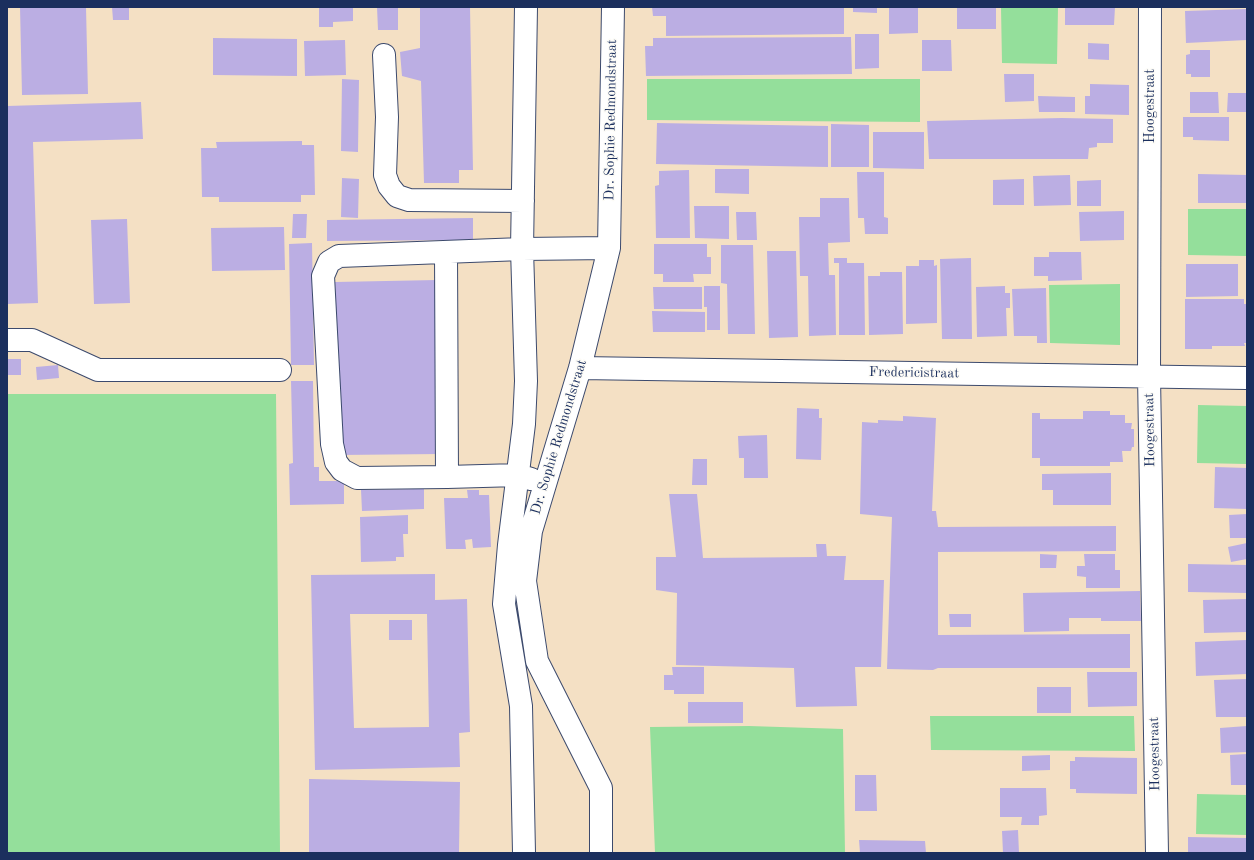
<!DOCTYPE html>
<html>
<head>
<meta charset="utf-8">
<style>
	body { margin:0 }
	#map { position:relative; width:1254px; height:860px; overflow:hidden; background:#f4e0c4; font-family:"Old Standard TT",serif }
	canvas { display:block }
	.frame { position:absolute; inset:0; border:8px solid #1b2f5e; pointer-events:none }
</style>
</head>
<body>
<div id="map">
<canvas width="1254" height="860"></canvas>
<div class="frame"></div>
</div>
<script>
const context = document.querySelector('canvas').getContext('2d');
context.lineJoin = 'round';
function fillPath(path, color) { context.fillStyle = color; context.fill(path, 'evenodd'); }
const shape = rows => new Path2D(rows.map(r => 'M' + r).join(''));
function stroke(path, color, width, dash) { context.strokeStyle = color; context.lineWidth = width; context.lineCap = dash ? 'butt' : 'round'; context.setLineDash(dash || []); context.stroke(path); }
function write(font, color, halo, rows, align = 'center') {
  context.font = font + ' "Old Standard TT",serif'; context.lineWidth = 3; context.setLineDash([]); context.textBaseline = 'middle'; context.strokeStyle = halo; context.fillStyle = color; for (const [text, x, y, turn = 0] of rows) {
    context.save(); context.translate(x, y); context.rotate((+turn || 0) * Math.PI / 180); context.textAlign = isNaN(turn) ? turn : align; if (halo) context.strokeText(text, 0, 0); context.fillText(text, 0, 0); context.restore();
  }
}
const green = shape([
	[1001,7,1058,7,1057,64,1002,63],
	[647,79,920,79,920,122,647,120],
	[1188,209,1247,209,1247,256,1188,255],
	[1120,284,1120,345,1050,343,1049,285],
	[7,394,276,394,280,853,7,853],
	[1198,405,1247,406,1247,464,1197,463],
	[930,716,1134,716,1135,751,931,750],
	[749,726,843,729,845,853,655,853,650,727],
	[1197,794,1247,795,1247,835,1196,834]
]);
const building = shape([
	[20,7,86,7,88,94,22,95],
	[112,7,129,7,129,20,113,20],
	[319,7,353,7,353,21,333,22,333,27,319,27],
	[377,7,398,7,398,30,378,30],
	[420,7,470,7,473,170,459,170,459,183,424,183,421,81,402,76,400,52,420,48],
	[652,7,844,7,844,34,666,36,666,16,653,16],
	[853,7,877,7,877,13,853,12],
	[889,7,918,7,918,33,889,34],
	[957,7,996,7,996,29,957,29],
	[1065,7,1115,7,1114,25,1065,25],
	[1247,9,1247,40,1186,43,1185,11],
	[855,34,879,34,879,68,855,69],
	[851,37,852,74,646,76,645,46,653,46,653,38],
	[213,38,297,39,297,76,213,75],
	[345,40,346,75,305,76,304,41],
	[922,40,951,40,952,71,922,71],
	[1088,43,1109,44,1109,60,1088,59],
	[1190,50,1210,50,1210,77,1191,77,1191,74,1186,74,1186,55,1190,54],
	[1004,74,1034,74,1034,101,1005,102],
	[342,79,359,80,358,152,341,151],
	[1090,84,1129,85,1129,115,1085,114,1085,96,1090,96],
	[1190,92,1218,92,1219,113,1190,113],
	[1228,93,1246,93,1246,112,1227,112],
	[1038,96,1075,97,1075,112,1039,112],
	[141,102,143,139,33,142,38,303,7,304,7,106],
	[1183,117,1229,117,1229,141,1193,140,1193,137,1183,137],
	[1062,118,1113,119,1113,143,1097,143,1097,147,1089,148,1088,159,929,159,927,121],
	[657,123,828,126,828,167,656,164],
	[831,124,869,125,869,167,831,167],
	[873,132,924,132,924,169,873,168],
	[302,141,302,145,314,145,315,195,301,195,301,202,219,202,219,197,202,197,201,148,217,148,216,142],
	[715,169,749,169,749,194,715,193],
	[689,170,690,238,656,238,655,186,659,185,659,171],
	[857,172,884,172,884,217,888,218,888,234,865,234,864,218,858,218],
	[1198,174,1247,175,1247,203,1198,203],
	[1070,175,1071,205,1034,206,1033,176],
	[342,178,359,179,358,218,341,217],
	[1024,179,1024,205,993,205,993,180],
	[1101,180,1101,206,1077,206,1077,181],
	[820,198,849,198,850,242,828,243,829,275,835,275,836,335,809,336,808,276,800,276,799,217,820,217],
	[694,206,729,206,729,239,695,238],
	[1124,211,1124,240,1080,241,1079,212],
	[736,212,756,212,757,240,737,240],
	[293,214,307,214,306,238,292,238],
	[473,218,473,240,327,241,327,220],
	[127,219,130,303,94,304,91,220],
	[284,227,285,270,212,271,211,228],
	[312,243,314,365,291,365,289,244],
	[654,244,707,244,707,257,711,257,711,274,693,274,694,282,663,282,663,274,654,274],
	[721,245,753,245,755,334,728,334,727,284,721,283],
	[767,251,796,251,798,337,769,338],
	[1049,252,1081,252,1082,280,1048,281,1048,276,1034,276,1034,257,1049,257],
	[834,258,847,258,847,263,864,263,865,335,839,335,839,263,834,263],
	[971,258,972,339,942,339,940,259],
	[919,260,934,260,934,266,937,265,937,323,906,324,906,266,919,266],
	[1186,264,1238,264,1238,296,1186,297],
	[880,272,902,272,903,334,869,335,868,276,880,276],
	[437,280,440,454,339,455,335,282],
	[704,286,720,286,720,330,707,330,707,307,704,307],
	[1005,286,1005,293,1010,293,1010,308,1006,308,1007,336,977,337,976,287],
	[653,287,702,287,702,309,654,309],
	[1046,288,1047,343,1037,343,1037,336,1014,336,1012,289],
	[1185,299,1244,299,1244,304,1247,304,1247,343,1244,343,1245,346,1212,346,1212,349,1185,349],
	[652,311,705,312,705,332,653,332],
	[7,359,21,359,21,375,7,375],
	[58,365,59,378,37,380,36,367],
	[291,381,313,381,314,467,319,467,319,481,344,481,344,504,290,505,289,464,293,463],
	[797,408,819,409,819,418,822,418,821,460,796,459],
	[1083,411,1110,411,1110,415,1125,415,1125,423,1132,423,1131,429,1134,429,1134,447,1132,447,1131,451,1122,451,1123,462,1110,462,1110,466,1040,466,1040,458,1032,458,1032,413,1040,413,1040,419,1083,419],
	[903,416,936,418,932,511,936,511,938,527,1116,526,1116,551,938,552,938,635,1130,634,1130,668,938,668,933,670,887,669,892,517,860,514,862,422,878,423,878,420,903,421],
	[767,435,768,478,744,478,744,458,739,458,738,436],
	[693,459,707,459,707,485,692,485],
	[1215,467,1247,468,1247,509,1214,508],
	[1111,473,1111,505,1053,505,1053,490,1042,490,1042,474],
	[414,489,424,489,424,509,362,511,361,490],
	[467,490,479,490,479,495,489,495,491,547,473,548,472,539,465,540,466,549,446,549,444,498,468,498],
	[669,494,697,494,703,558,817,557,816,544,826,544,827,556,846,556,844,580,884,580,881,667,855,667,857,706,796,707,794,668,676,665,677,593,656,590,656,557,676,557],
	[1247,514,1247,538,1230,538,1229,515],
	[408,515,408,534,403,534,404,557,396,557,396,561,361,562,360,517],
	[1247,543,1247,559,1231,562,1228,547],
	[1040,554,1057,555,1056,568,1040,568],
	[1084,554,1115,554,1115,570,1120,570,1120,588,1086,588,1086,577,1077,576,1077,566,1085,566],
	[1188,564,1247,565,1247,593,1188,592],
	[435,574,435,600,467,599,470,732,459,733,460,767,315,770,311,575],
	[350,614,427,614,429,727,354,728],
	[1140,591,1141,621,1101,621,1101,618,1069,618,1069,631,1024,632,1023,593],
	[1247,599,1247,632,1204,633,1203,600],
	[949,614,971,614,971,627,950,627],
	[389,620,412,620,412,640,389,640],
	[1247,640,1247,674,1196,676,1195,642],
	[672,667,704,667,704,694,674,694,674,690,664,690,664,675,673,675],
	[1087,672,1137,672,1137,706,1088,707],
	[1247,679,1247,717,1216,717,1214,680],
	[1037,687,1071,687,1071,713,1037,713],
	[688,702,743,702,743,723,688,723],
	[1247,726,1247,752,1221,753,1220,728],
	[1247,754,1247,785,1231,785,1230,755],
	[1050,755,1050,770,1022,771,1022,756],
	[1075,757,1137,758,1137,794,1076,793,1076,789,1070,789,1070,761,1075,761],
	[855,775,876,775,877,811,855,811],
	[309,779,460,782,459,853,309,853],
	[1000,788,1046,788,1047,815,1039,816,1039,825,1021,825,1022,817,1000,817],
	[1018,830,1019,853,1003,853,1002,831],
	[1188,837,1247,838,1247,853,1188,853],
	[859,840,925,841,926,853,860,853]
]);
const minor = shape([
	[1150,7,1149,376,1157,853],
	[384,55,387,117,385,175,389,186,397,196,409,200,523,201],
	[446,252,447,477],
	[7,340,32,340,98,370,280,370],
	[580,368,1247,378],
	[531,479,518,475,447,477,357,478,342,470,336,462,332,444,323,276,329,262,339,256,522,249,609,248],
	[524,853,521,706,504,604,509,545,524,424,526,381,522,249,526,7],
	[601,853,601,788,537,661,525,581,531,531,580,368,609,248,613,7]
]);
const streetNames = [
	["Hoogestraat",1150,106,-90],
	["Dr. Sophie Redmondstraat",611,120,-89],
	["Fredericistraat",914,373,1],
	["Hoogestraat",1150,430,-91],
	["Dr. Sophie Redmondstraat",559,437,-73],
	["Hoogestraat",1155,754,-91]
];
fillPath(green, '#94df9b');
fillPath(building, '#bbaee3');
stroke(minor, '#3c4a6d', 24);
stroke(minor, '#fff', 22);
write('14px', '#1b2f5e', '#fdfcf7', streetNames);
</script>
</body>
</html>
